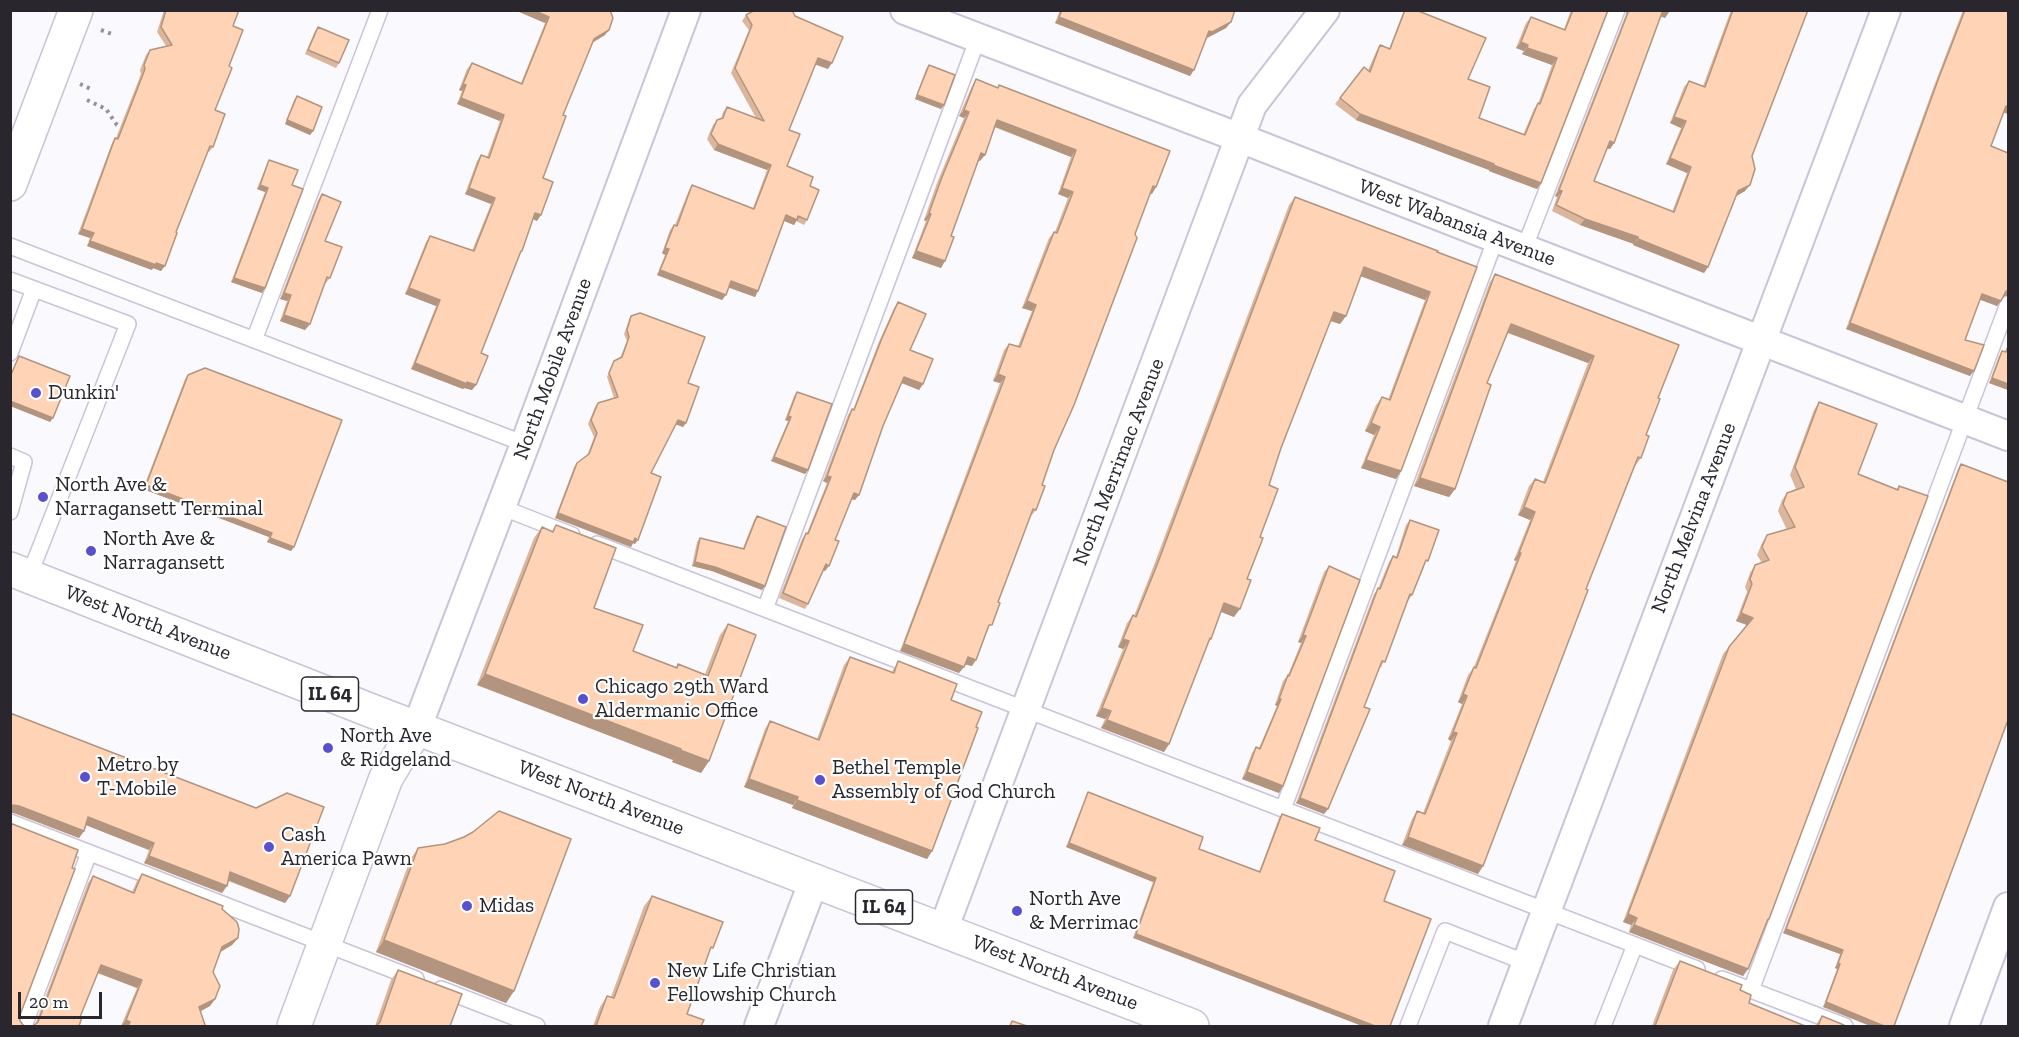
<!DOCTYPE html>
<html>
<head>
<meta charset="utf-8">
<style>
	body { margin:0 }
	#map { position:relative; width:2019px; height:1037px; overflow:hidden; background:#faf9fd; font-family:"Zilla Slab",serif }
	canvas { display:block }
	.frame { position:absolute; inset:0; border:12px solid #29262e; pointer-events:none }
	.scale { position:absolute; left:18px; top:992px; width:84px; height:27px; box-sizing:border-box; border:3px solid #29262e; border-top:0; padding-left:8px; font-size:18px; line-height:21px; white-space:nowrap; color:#29262e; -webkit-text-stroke:4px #fff; paint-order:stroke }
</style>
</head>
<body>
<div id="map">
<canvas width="2019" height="1037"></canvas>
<div class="frame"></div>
<div class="scale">20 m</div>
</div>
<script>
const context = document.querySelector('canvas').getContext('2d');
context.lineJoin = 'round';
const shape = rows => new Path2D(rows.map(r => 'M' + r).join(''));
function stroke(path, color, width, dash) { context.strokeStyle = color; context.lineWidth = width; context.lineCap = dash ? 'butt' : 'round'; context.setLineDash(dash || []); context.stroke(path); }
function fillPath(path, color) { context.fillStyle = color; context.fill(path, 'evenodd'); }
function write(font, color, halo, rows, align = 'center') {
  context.font = font + ' "Zilla Slab",serif'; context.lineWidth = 4.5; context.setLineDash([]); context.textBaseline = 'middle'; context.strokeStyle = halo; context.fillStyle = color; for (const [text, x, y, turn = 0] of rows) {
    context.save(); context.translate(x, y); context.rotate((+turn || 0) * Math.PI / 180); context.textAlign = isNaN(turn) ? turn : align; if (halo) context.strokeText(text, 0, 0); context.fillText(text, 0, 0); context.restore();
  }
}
const path = shape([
	[101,30,112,34],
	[80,84,91,89],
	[87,100,106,109,117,125,123,128]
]);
const service = shape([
	[10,246,525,444],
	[1524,249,1617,10],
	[10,280,128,324,29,576],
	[254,340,380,10],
	[10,353,34,289],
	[10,456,24,462,10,512],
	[501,507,572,535],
	[597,544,1697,969],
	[765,609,978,38],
	[1283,809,1496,238],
	[10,822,416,979],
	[1722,979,1845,1026],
	[441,989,537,1026],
	[1751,990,2008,304],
	[24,1026,89,853],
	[1408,1026,1445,931,1527,963],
	[1603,1026,1635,945]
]);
const minor = shape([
	[905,10,1240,138,1496,238,2008,436],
	[417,727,525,444,686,10],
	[943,930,1252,105,1325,10],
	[759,1026,814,880],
	[1503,1026,1886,10],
	[1964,1026,2008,907]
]);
const tertiary = shape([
	[10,184,76,10],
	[294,1026,386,778,417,727]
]);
const primary = shape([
	[10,569,372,711,1192,1026]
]);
const wall = shape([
	[164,10,239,10,233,26,229,66,215,110,213,147,209,152,207,151,161,271,153,268,152,270,87,246,90,238,78,234,112,143,115,138,116,138,141,74,140,70,146,55,150,50,166,46,157,32],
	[517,10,610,10,605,35,592,43,563,115,543,178,537,221,533,219,481,353,476,385,472,390,464,388,463,389,411,369,436,306,405,294,426,242,430,236,472,251,491,204,465,194,477,161,481,155,487,157,500,121,457,104,462,91,459,90,467,69,472,63,521,83,545,23,517,11],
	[1060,10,1235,10,1231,22,1226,28,1207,38,1190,76,1055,23],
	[1404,10,1416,10,1468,79,1479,118,1523,135,1534,109,1538,104,1552,65,1522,54,1524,51,1516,48,1526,23,1531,17,1564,29,1571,10,1608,10,1541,183,1537,189,1489,171,1489,170,1356,120,1335,104,1364,67,1368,70,1376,52,1380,45,1389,49],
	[1626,10,1670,10,1665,18,1661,16,1614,143,1610,149,1607,148,1594,181,1672,212,1687,173,1666,164,1681,128,1670,123,1684,87,1689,81,1703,86,1731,10,1808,10,1752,156,1745,191,1736,196,1708,267,1704,273,1633,245,1634,244,1580,225,1552,211,1557,197,1555,196,1626,14],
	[1963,10,2008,10,2008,114,2004,112,1991,146,2003,296,1997,306,1980,299,1965,340,1970,376,1846,329,1934,86],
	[746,15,828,69,815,64,789,130,787,166,810,186,807,220,804,225,796,221,794,225,784,221,755,297,729,287,722,300,657,275,665,255,662,253,670,230,674,225,675,225,689,190,692,185,753,208,767,170,714,150,707,139,713,125,717,120,721,119,723,112,727,107,756,118,731,73,749,30,742,21],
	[318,27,339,63,336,68,305,54,315,31],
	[929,65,944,105,941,109,915,99,926,69],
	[976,79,997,88,999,85,1152,194,1150,193,1054,450,1042,485,1036,510,1031,516,1030,516,987,632,972,666,965,664,959,673,900,651,1000,383,993,381,1004,350,1009,344,1018,346,1032,311,1022,308,1049,238,1054,232,1055,232,1068,198,1058,194,1071,157,994,127,980,161,978,160,951,236,941,268,912,258,926,221,924,220,937,183,964,118,959,116,972,86],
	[297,96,313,131,310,135,285,124,294,100],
	[269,160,265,288,262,293,231,282,265,192,257,189,267,164],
	[322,194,325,241,330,278,325,284,305,330,280,321,287,301,280,299,318,200],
	[1295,197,1438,251,1396,479,1361,468,1374,435,1365,431,1376,405,1382,397,1388,400,1425,300,1360,276,1346,316,1340,324,1330,321,1281,448,1269,485,1260,537,1234,617,1221,612,1211,639,1207,644,1169,744,1164,752,1101,728,1105,719,1096,716,1123,649,1118,647,1127,623,1133,615,1134,616,1151,573,1289,205],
	[1495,274,1658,398,1646,435,1641,458,1635,466,1586,589,1478,874,1402,845,1412,819,1417,811,1423,813,1451,741,1448,739,1462,704,1458,702,1468,675,1474,667,1516,561,1514,560,1530,520,1518,515,1529,486,1535,479,1543,482,1588,363,1508,333,1487,383,1455,489,1449,497,1414,486,1490,282],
	[898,302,910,350,923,384,919,390,901,383,883,426,855,500,851,499,835,540,825,571,823,570,808,604,805,609,779,598,802,539,806,533,807,533,827,483,823,481,848,415,852,409,853,410,878,344,894,308],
	[631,316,688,383,686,423,683,427,675,424,651,473,635,544,633,543,631,547,555,518,574,467,577,463,587,456,594,437,588,424,595,407,598,403,614,398,607,377,612,365,614,361,620,358,627,341,624,334,629,320],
	[2008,344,2008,390,1989,383,1999,356,2002,351,2005,352],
	[188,375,294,547,291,551,267,542,269,537,143,489,185,379],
	[797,392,805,474,771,461,788,421,785,420,794,396],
	[1819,402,1858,474,1897,489,1899,486,1769,919,1765,926,1748,969,1743,976,1629,932,1631,925,1623,922,1723,654,1747,625,1736,621,1747,592,1745,587,1750,573,1755,565,1762,563,1757,555,1762,543,1767,535,1787,530,1778,511,1782,500,1787,493,1796,489,1790,475,1814,410],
	[1961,464,1894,1026,1823,1007,1837,969,1835,968,1840,954,1783,933,1958,469],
	[757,516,762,590,712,571,692,566,697,542,700,538,743,548,754,520],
	[1410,520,1424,567,1412,595,1408,601,1407,600,1381,668,1380,667,1364,707,1328,809,1324,814,1296,803,1374,594,1378,589,1389,562,1393,556,1396,557,1406,525],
	[556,525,594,608,633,651,676,667,678,664,705,674,720,635,728,624,709,761,701,773,672,762,673,760,477,685,534,538,542,527,552,531],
	[1329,566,1283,786,1279,793,1242,779,1252,753,1256,747,1259,748,1277,706,1275,705,1283,681,1288,675,1301,643,1298,642,1324,572],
	[850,657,892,672,898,661,951,700,932,851,927,859,792,808,793,805,744,787,765,729,770,721,817,739,844,665],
	[10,713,290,896,285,903,228,881,222,893,144,863,149,850,86,825,84,831,79,838,14,813],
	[1088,792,1199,849,1259,872,1279,818,1282,814,1315,840,1395,871,1133,938,1153,882,1066,847,1086,796],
	[445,844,514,991,506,1003,376,952,410,860,418,848],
	[142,874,222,909,238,938,232,945,220,952,213,972,215,999,210,1006,200,1011,204,1026,121,1026,137,988,97,973,80,1017,35,1025,88,883,93,876,132,892,137,881],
	[652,896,708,956,687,1014,701,1026,593,1026,600,1007,607,996,611,997,644,906],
	[1680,961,1740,990,1749,1003,1805,1026,1652,1026,1673,970],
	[398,970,450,1026,375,1026,391,980],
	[1822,1016,1843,1026,1815,1026]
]);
const shadedWall = shape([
	[517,10,533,10,549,17,545,23,517,11],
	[1663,10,1669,12,1665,18,1659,16],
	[1059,17,1194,70,1190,76,1055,23],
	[1231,22,1226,28,1207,38,1209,31],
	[609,30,605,35,590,44,594,39],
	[1521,42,1528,45,1524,51,1516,48],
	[1527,48,1557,58,1552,65,1522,54],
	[818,58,832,63,828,69,814,64],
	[463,84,466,85,462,91,459,90],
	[917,95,944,105,941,109,915,99],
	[461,98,504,115,500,121,457,104],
	[2006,106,2008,107,2008,114,2002,112],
	[964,110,969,112,964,118,959,116],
	[1360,114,1494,164,1489,170,1356,120],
	[1674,117,1686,121,1681,128,1670,123],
	[287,120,313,131,310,135,285,124],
	[997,120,1076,150,1071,157,993,126],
	[1610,141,1614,143,1610,149,1606,148],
	[718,144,771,165,767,170,714,150],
	[981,153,985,155,980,161,976,160],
	[1670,158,1691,167,1687,173,1666,164],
	[1493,165,1541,183,1537,189,1489,171],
	[260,185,268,188,265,192,257,189],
	[1750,185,1745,191,1733,198,1738,191],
	[1153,186,1156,187,1152,194,1148,193],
	[469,188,495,198,491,204,465,194],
	[1062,188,1073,192,1068,198,1058,194],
	[1559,190,1562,191,1557,197,1555,196],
	[535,213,541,215,537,221,531,218],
	[929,213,931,214,926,221,924,220],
	[786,215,797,220,794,225,782,220],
	[1585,219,1638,237,1634,244,1580,225],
	[82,229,94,233,90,238,78,234],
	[1638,239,1708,267,1704,273,1633,245],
	[90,241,165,266,161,271,153,268,152,270,87,246],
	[665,248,669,249,665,255,662,253],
	[916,251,945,261,941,268,912,258],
	[1364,267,1430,292,1425,300,1358,275],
	[660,270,726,295,722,300,657,275],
	[234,278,265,288,262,293,231,282],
	[731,281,758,291,755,297,727,287],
	[409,288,440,300,436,306,405,294],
	[2006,291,2008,291,2008,296,2002,296],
	[284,293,291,295,287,301,280,299],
	[1982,294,2001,301,1997,306,1978,299],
	[1027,301,1036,305,1032,311,1022,308],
	[1334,312,1346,316,1340,324,1328,320],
	[284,315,310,324,305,330,280,321],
	[1850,323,1974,371,1970,376,1846,329],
	[1511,324,1594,356,1588,363,1506,332],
	[415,363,476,385,472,390,464,388,463,389,411,369],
	[998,374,1005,377,1000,383,993,381],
	[904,377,923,384,919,390,900,382],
	[1992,378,2008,384,2008,390,1989,383],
	[10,401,53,418,50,422,10,406],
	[788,416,791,417,788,421,785,420],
	[678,420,686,423,683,427,675,424],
	[1371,423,1380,427,1374,435,1365,431],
	[774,457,808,470,805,474,771,461],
	[1366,460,1401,471,1396,479,1361,468],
	[827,476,831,477,827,483,823,481],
	[1420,478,1455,489,1449,497,1414,486],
	[146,485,272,533,269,537,143,489],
	[854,493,859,495,855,500,850,499],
	[1524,507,1535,512,1530,520,1518,515],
	[558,513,638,540,635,544,633,543,631,547,555,518],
	[270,538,294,547,291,551,267,542],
	[1519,553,1521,553,1516,561,1514,560],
	[695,562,715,567,765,586,762,590,712,571,692,566],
	[826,564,829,566,825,571,822,570],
	[1224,603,1240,609,1234,617,1219,611],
	[1741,613,1753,618,1747,625,1736,621],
	[1303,635,1306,636,1301,643,1298,642],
	[1123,639,1129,641,1123,649,1118,647],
	[904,644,964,667,959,673,900,651],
	[968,657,976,660,972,666,963,664],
	[485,674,681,749,673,760,477,685],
	[1463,694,1467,696,1462,704,1458,702],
	[1279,699,1281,699,1277,706,1275,705],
	[1102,708,1111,711,1105,719,1096,716],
	[1107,720,1169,744,1164,752,1101,728],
	[1453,732,1457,733,1451,741,1448,739],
	[680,750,709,761,701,773,672,762],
	[1247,772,1283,786,1279,793,1242,779],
	[749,779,798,797,793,805,744,787],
	[1300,798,1328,809,1324,814,1296,803],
	[797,800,932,851,927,859,792,808],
	[13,805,19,806,84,831,79,838,14,813,10,813,10,807],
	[88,817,154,843,149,850,83,824],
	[1408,837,1483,866,1478,874,1402,845],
	[1069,843,1156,878,1153,882,1066,847],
	[149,856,227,886,222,893,144,863],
	[230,872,290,896,285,903,225,879],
	[1628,914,1637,918,1631,925,1623,922],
	[1634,925,1748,969,1743,976,1629,932],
	[1786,929,1843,950,1840,954,1783,933],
	[1136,934,1375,1026,1362,1026,1133,938],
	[238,938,232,945,217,954,222,947],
	[384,940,514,991,506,1003,376,952],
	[1838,963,1840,964,1837,969,1835,968],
	[101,965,142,980,137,988,96,972],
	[215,999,210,1006,194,1015,199,1007],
	[1826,1002,1884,1026,1870,1026,1823,1007],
	[126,1020,130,1022,127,1026,121,1026]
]);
const building = shape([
	[166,10,239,10,233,26,243,30,229,66,232,68,215,110,225,114,213,147,210,146,176,232,177,233,165,266,156,263,156,265,90,241,94,233,82,229,115,138,118,139,145,69,144,65,150,50,172,45,161,27,166,10],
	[533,10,610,10,613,18,609,30,594,39,581,71,563,115,566,116,543,178,553,182,541,215,535,213,522,251,521,251,481,353,488,356,476,385,467,382,467,384,415,363,440,300,409,288,430,236,474,251,495,198,469,188,481,155,489,158,504,115,461,98,466,85,463,84,472,63,522,84,549,17,533,10],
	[755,10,790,10,793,12,795,16,843,37,832,63,818,58,789,130,800,134,787,166,813,177,810,186,819,190,807,220,798,216,797,220,786,215,758,291,731,281,726,295,660,270,669,249,665,248,674,225,677,226,692,185,754,209,771,165,718,144,711,134,717,120,723,118,727,107,764,121,735,68,752,25,746,15,755,10],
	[1062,10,1235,10,1231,22,1212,32,1209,31,1194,70,1059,17,1062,10],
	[1405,10,1416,10,1486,38,1468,79,1490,87,1479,118,1525,135,1538,103,1540,104,1557,58,1527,48,1528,45,1521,42,1531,17,1565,30,1573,10,1608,10,1541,183,1493,165,1494,164,1360,114,1340,98,1364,67,1370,72,1380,45,1390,49,1405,10],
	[1629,10,1663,10,1614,143,1610,141,1594,181,1674,212,1691,167,1670,158,1686,121,1674,117,1689,81,1705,87,1733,10,1808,10,1752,156,1755,169,1750,185,1738,191,1708,267,1638,239,1638,237,1585,219,1556,205,1562,191,1559,190,1629,10],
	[1965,10,2008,10,2008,107,2006,106,1991,146,2008,153,2008,291,2006,291,2001,301,1982,294,1965,340,1984,345,1974,371,1850,323,1938,80,1965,10],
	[318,27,349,40,339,63,308,50,318,27],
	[929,65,955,75,944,105,917,95,929,65],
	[976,79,998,88,999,85,1170,151,1156,187,1153,186,1135,234,1137,238,1074,405,1054,450,1042,485,1045,486,1036,510,1033,509,1012,565,998,602,1000,603,992,625,989,625,976,660,968,657,964,667,904,644,1005,377,998,374,1009,344,1020,347,1036,305,1027,301,1054,232,1057,233,1073,192,1062,188,1076,150,997,120,985,155,981,153,951,236,954,237,945,261,916,251,931,214,929,213,942,177,969,112,964,110,976,79],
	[297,96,322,107,313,131,287,120,297,96],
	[269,160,298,170,292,185,303,189,265,288,234,278,268,188,260,185,269,160],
	[322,194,341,202,325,241,342,247,330,278,327,277,310,324,284,315,291,295,284,293,322,194],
	[1295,197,1438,251,1437,252,1477,267,1401,471,1366,460,1380,427,1371,423,1382,397,1390,400,1430,292,1364,267,1346,316,1334,312,1281,448,1269,485,1278,489,1260,537,1263,538,1247,579,1251,580,1240,609,1224,603,1211,639,1210,638,1169,744,1107,720,1111,711,1102,708,1129,641,1123,639,1133,615,1136,617,1157,565,1295,197],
	[1495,274,1679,345,1658,398,1660,399,1646,435,1649,436,1641,458,1638,457,1586,589,1588,590,1483,866,1408,837,1417,811,1425,814,1457,733,1453,732,1467,696,1463,694,1474,667,1476,668,1521,553,1519,553,1535,512,1524,507,1535,479,1545,483,1594,356,1511,324,1487,383,1491,385,1455,489,1420,478,1495,274],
	[898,302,926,314,910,350,933,359,923,384,904,377,883,426,859,495,854,493,835,540,839,541,829,566,826,564,808,604,783,593,806,533,808,534,831,477,827,476,852,409,854,410,882,338,898,302],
	[640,313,705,337,688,383,699,387,686,423,678,420,651,473,661,477,638,540,635,538,633,542,558,513,577,463,589,454,597,433,591,420,598,403,618,397,609,373,614,361,622,357,629,337,627,330,631,316,640,313],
	[2008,347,2008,384,1992,378,2002,351,2006,352,2008,347],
	[19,356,70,376,53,418,10,401,10,377,19,356],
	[205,368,342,420,294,547,270,538,272,533,146,485,188,375,205,368],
	[797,392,832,404,808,470,774,457,791,417,788,416,797,392],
	[1819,402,1877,424,1858,474,1898,490,1899,486,1928,496,1769,919,1768,919,1748,969,1634,925,1637,918,1628,914,1729,647,1753,618,1741,613,1752,584,1750,579,1755,565,1769,560,1762,547,1767,535,1795,527,1783,504,1787,493,1804,487,1795,467,1819,402],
	[1961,464,2008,482,2008,720,1894,1026,1884,1026,1826,1002,1840,964,1838,963,1843,950,1786,929,1961,464],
	[757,516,786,527,765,586,715,567,695,562,700,538,744,549,757,516],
	[1410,520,1439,530,1428,561,1426,560,1412,595,1410,594,1385,662,1382,661,1364,707,1370,709,1328,809,1300,798,1378,588,1380,589,1393,556,1397,558,1410,520],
	[556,525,616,548,594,608,643,625,633,651,677,668,678,664,708,676,728,624,756,635,709,761,680,750,681,749,485,674,542,527,553,532,556,525],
	[1329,566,1360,580,1283,786,1247,772,1256,747,1260,749,1281,699,1279,699,1288,675,1289,676,1306,636,1303,635,1329,566],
	[850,657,894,673,898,661,957,684,951,700,982,712,976,727,978,728,932,851,797,800,798,797,749,779,770,721,819,740,850,657],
	[10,713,256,808,287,793,324,807,290,896,230,872,227,886,149,856,154,843,88,817,84,831,19,806,13,805,10,807,10,713],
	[1088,792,1203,837,1199,849,1260,872,1282,814,1320,828,1315,840,1395,871,1384,901,1431,919,1390,1026,1375,1026,1136,934,1156,878,1069,843,1088,792],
	[499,811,571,839,514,991,384,940,418,848,445,844,464,837,473,832,499,811],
	[10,823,78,850,72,868,75,869,20,1015,20,1021,24,1026,10,1026,10,823],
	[142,874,223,906,222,909,237,922,239,929,238,938,222,947,213,972,220,986,215,999,199,1007,205,1025,204,1026,128,1026,130,1022,126,1020,142,980,101,965,80,1017,82,1017,79,1026,33,1026,38,1022,93,876,134,893,142,874],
	[652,896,723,922,713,948,711,947,687,1014,704,1020,701,1026,596,1026,607,996,614,998,652,896],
	[1680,961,1742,985,1740,990,1751,995,1749,1003,1805,1026,1655,1026,1680,961],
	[398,970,462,994,450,1026,376,1026,380,1022,398,970],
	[1822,1016,1844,1025,1843,1026,1818,1026,1822,1016],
	[1012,1021,1027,1026,1010,1026,1012,1021]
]);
const markers = [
	[36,393,6,"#5951c9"],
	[43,497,6,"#5951c9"],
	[91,551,6,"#5951c9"],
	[583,699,6,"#5951c9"],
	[328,748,6,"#5951c9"],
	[85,777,6,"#5951c9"],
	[820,780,6,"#5951c9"],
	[269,847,6,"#5951c9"],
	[467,906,6,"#5951c9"],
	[1017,911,6,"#5951c9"],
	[655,983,6,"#5951c9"]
];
const shields = [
	[330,694,57],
	[884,907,57]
];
const shieldNames = [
	["IL 64",330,694],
	["IL 64",884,907]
];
const streetNames = [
	["West Wabansia Avenue",1457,223,21],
	["North Mobile Avenue",553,369,-70],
	["North Merrimac Avenue",1119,462,-69],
	["North Melvina Avenue",1694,518,-69],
	["West North Avenue",148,623,21],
	["West North Avenue",601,798,21],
	["West North Avenue",1055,973,21]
];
const poiNames = [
	["Dunkin'",48,393],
	["North Ave &",55,485],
	["Narragansett Terminal",55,509],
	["North Ave &",103,539],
	["Narragansett",103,563],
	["Chicago 29th Ward",595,687],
	["Aldermanic Office",595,711],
	["North Ave",340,736],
	["& Ridgeland",340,760],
	["Metro by",97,765],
	["T-Mobile",97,789],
	["Bethel Temple",832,768],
	["Assembly of God Church",832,792],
	["Cash",281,835],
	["America Pawn",281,859],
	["North Ave",1029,899],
	["& Merrimac",1029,923],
	["Midas",479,906],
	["New Life Christian",667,971],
	["Fellowship Church",667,995]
];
stroke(service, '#cac4d8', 18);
stroke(minor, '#cac4d8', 32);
stroke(tertiary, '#cac4d8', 36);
stroke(primary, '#cac4d8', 36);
stroke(path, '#959399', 4, [3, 4.5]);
stroke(service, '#fff', 15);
stroke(minor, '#fff', 28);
stroke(tertiary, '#fff', 33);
stroke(primary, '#fff', 33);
fillPath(wall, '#dbb69d');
fillPath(shadedWall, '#b2947f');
fillPath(building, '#ffd4b6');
stroke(building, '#b2947f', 1.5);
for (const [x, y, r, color] of markers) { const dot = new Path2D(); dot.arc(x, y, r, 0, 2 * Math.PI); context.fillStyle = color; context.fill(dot); stroke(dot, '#fff', 2); }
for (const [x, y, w] of shields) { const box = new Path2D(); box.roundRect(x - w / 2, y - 17, w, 34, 4.5); context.fillStyle = '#fff'; context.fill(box); stroke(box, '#29262e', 1.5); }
write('bold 20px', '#29262e', null, shieldNames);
write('21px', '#29262e', '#fff', streetNames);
write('21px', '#29262e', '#fff', poiNames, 'left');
</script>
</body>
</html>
